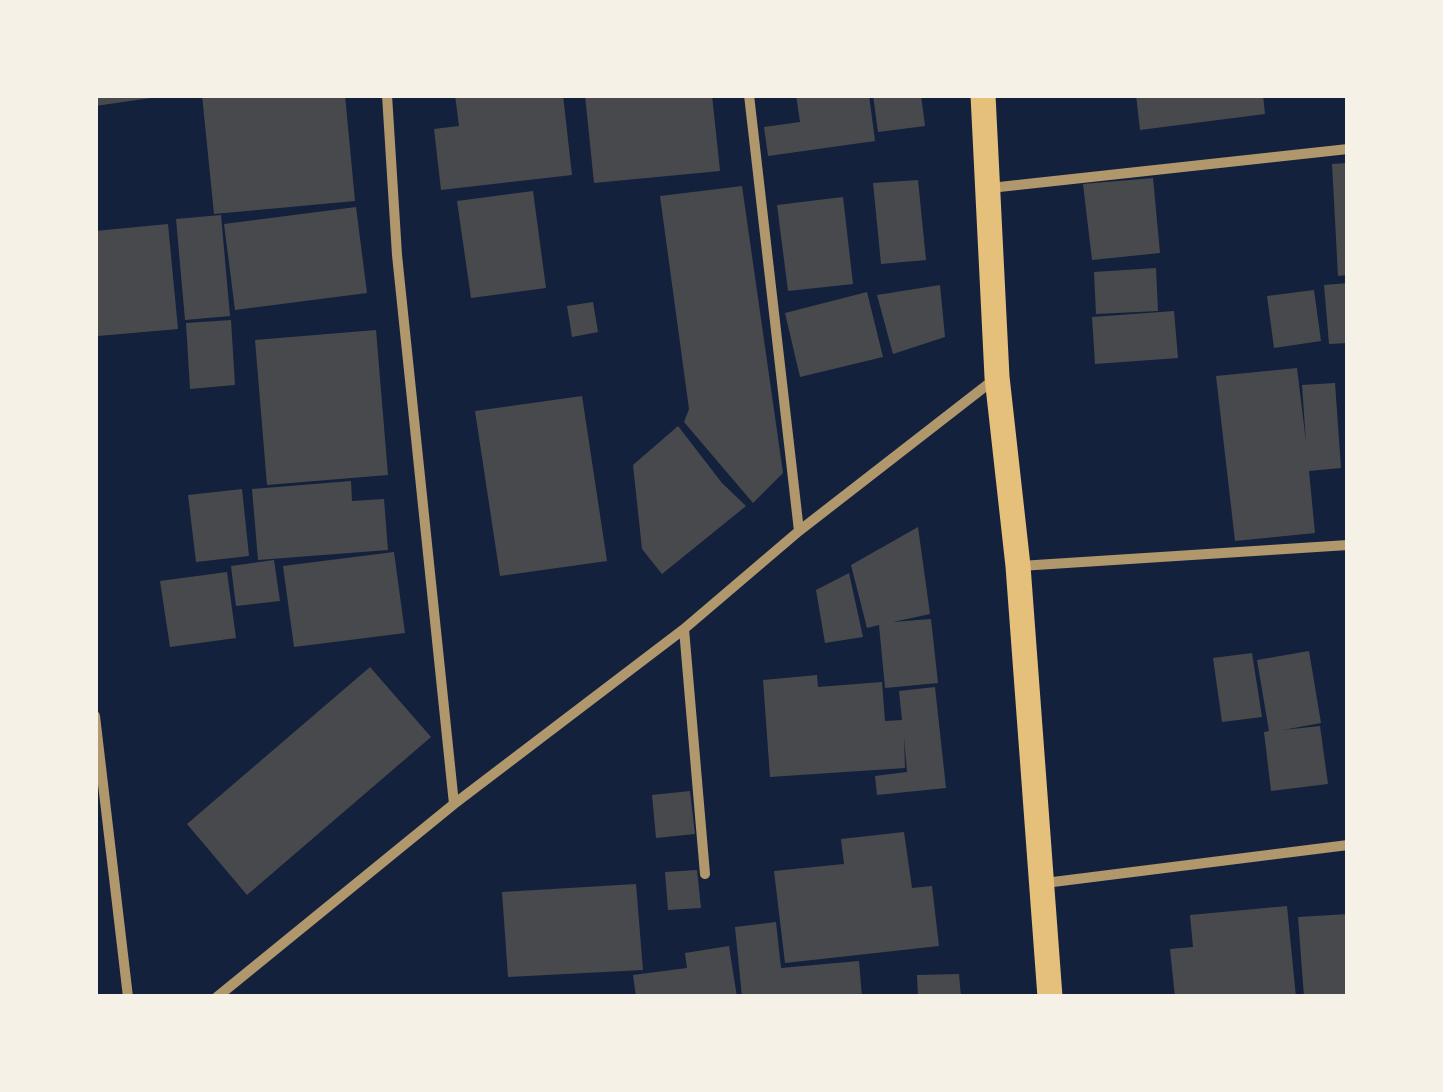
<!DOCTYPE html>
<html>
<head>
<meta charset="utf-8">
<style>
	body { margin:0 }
	#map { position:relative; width:1443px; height:1092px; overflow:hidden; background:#14213d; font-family:"PT Serif",serif }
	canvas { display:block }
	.frame { position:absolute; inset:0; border:98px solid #f6f1e7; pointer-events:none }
</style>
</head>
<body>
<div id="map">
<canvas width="1443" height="1092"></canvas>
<div class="frame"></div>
</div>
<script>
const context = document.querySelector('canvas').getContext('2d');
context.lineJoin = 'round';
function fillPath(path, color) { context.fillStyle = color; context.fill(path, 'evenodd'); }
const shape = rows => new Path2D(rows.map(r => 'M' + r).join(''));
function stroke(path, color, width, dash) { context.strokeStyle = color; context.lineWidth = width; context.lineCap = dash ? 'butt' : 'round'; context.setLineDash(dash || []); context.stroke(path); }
const building = shape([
	[95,95,158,95,158,97,95,106],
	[202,95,345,95,355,201,214,214],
	[455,95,563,95,572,175,441,190,434,129,459,126],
	[585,95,712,95,720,171,594,183],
	[796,95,869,95,875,141,768,156,764,127,800,122],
	[873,95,921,95,925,126,878,132],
	[1136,95,1263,95,1265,114,1140,130],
	[1348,163,1348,275,1338,276,1332,164],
	[1153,178,1160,253,1092,260,1083,184],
	[918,180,926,260,881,264,873,183],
	[742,186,783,473,753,503,684,422,689,409,660,196],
	[533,191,546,288,471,298,457,201],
	[843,197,853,284,788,291,777,205],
	[356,207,367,293,235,310,224,224],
	[221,215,230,316,185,320,176,219],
	[168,224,178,329,98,336,95,231],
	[1156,268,1158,311,1096,314,1094,272],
	[1348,283,1348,343,1329,344,1324,285],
	[940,285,945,337,893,354,877,295],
	[1314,290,1321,341,1274,348,1267,296],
	[867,292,883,357,800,377,785,313],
	[593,302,598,332,572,337,567,306],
	[1174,311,1178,358,1095,364,1092,317],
	[231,320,235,385,190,389,186,323],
	[376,330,388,475,267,485,255,340],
	[1297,368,1306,442,1302,385,1335,383,1341,468,1309,471,1315,533,1235,541,1216,376],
	[582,396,607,561,500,576,475,411],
	[678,426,722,483,746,506,662,574,642,549,633,465],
	[351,481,352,501,384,499,388,550,258,560,252,489],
	[242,489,249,556,196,562,188,495],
	[918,527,930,614,893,622,931,619,938,683,885,688,879,625,867,628,851,565],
	[394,552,405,633,294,647,283,566],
	[274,560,280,601,236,606,231,566],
	[227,572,236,638,170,647,160,581],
	[849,573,863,637,825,643,816,590],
	[1309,651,1321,723,1283,730,1320,726,1328,784,1271,791,1264,732,1269,731,1257,660],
	[1252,653,1262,717,1222,722,1213,658],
	[370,667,431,737,247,895,187,824],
	[817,675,818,687,882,682,885,721,902,720,899,691,935,687,946,788,877,795,875,776,907,772,904,737,905,768,770,777,763,680],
	[690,791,695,834,656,838,652,795],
	[904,832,912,888,932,886,939,946,785,963,774,871,844,864,841,839],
	[697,870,701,908,668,910,665,872],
	[636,884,643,970,508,977,502,892],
	[1287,906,1296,997,1175,997,1170,949,1193,947,1190,915],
	[1348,914,1348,997,1304,997,1298,917],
	[776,922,781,968,859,961,862,997,742,997,735,927],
	[729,946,737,997,636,997,633,975,687,968,685,953],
	[959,974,961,997,918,997,917,975]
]);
const minor = shape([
	[387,95,397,255,454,804],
	[749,95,799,531],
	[990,188,1348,149],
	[1020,566,1348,545],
	[684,629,705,874],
	[95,716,128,997],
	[1045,883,1348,845],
	[217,997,454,804,684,629,799,531,996,378]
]);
const primary = shape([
	[983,95,997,377,1018,566,1050,997]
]);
fillPath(building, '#48494c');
stroke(minor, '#b1986c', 10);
stroke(primary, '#e5c07b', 25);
</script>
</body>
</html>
